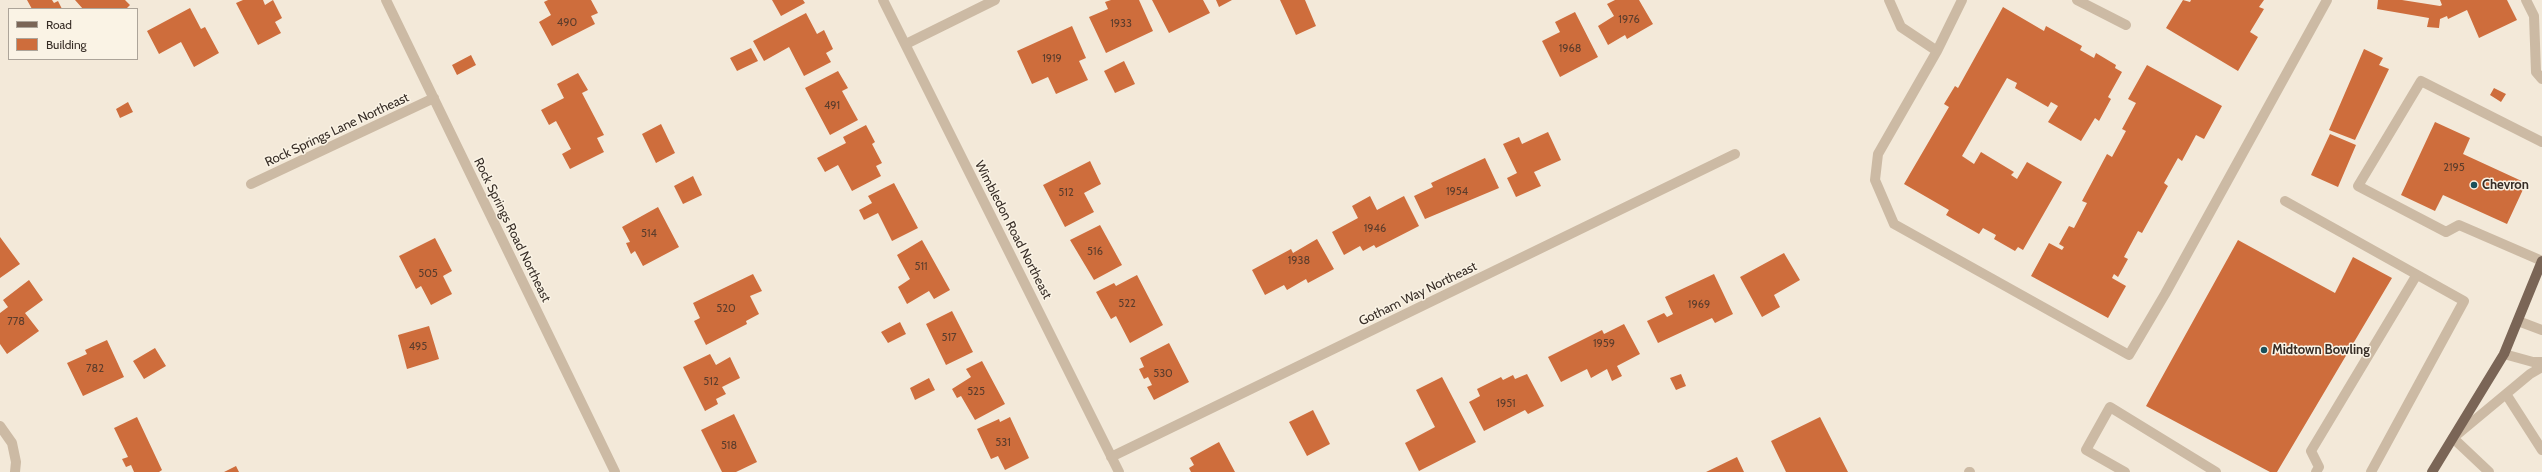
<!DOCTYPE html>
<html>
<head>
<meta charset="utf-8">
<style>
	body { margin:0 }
	#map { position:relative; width:2542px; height:472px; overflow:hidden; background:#f3e9d9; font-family:Cabin,sans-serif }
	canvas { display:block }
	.legend { position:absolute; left:8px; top:8px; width:130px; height:52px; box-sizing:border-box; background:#faf3e5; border:1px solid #aca499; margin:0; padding:5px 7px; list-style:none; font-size:12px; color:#372d26 }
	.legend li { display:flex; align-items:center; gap:8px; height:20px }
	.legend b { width:20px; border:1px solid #aca499 }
</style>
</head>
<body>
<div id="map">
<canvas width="2542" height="472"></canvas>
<ul class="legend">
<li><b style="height:5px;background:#7a6556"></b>Road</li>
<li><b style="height:11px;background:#ce6d3c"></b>Building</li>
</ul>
</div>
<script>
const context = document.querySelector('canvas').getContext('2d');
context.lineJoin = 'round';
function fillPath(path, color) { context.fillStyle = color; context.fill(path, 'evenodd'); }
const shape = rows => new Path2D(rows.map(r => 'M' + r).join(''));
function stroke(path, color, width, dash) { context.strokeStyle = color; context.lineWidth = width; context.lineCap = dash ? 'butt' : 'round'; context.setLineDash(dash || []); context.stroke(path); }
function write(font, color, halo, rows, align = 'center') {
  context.font = font + ' Cabin,sans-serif'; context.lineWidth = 3; context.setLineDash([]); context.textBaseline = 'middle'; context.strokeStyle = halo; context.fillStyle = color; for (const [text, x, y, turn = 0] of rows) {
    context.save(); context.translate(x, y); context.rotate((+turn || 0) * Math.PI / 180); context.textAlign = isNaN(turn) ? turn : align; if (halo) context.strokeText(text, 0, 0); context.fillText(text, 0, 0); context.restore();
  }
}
const building = shape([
	[27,0,52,0,54,3,58,1,62,9,32,9],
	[75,0,125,0,130,5,126,9,83,9],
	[243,0,263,0,265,5,273,0,282,18,275,22,281,33,258,45,236,3],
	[548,0,591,0,598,13,591,16,595,24,552,46,539,22,551,15,544,2],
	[772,0,803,0,805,3,781,16],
	[1111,0,1139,0,1153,31,1106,53,1089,17,1108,9,1105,2],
	[1152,0,1203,0,1210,13,1169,33],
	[1216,0,1232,0,1219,7],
	[1280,0,1305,0,1316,26,1296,35],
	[1615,0,1639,0,1653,24,1627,39,1625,35,1608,45,1598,26,1614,16,1607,4],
	[2183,0,2190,2,2191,0,2264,0,2259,7,2264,9,2250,32,2258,37,2238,71,2166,28],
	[2378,0,2402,0,2440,6,2442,5,2440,0,2507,0,2517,20,2479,38,2467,10,2448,19,2447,16,2440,19,2439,28,2427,27,2429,18,2377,9],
	[2003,7,2044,31,2046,26,2082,46,2080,50,2094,58,2096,53,2116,65,2115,68,2122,72,2108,97,2111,99,2099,121,2095,118,2081,141,2048,122,2058,106,2051,102,2048,107,2015,88,2017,83,2007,78,1962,156,1974,164,1981,152,2014,172,2011,175,2017,179,2027,162,2062,182,2023,250,2018,247,2015,251,1994,239,1996,235,1983,228,1979,234,1946,215,1949,210,1904,184,1949,107,1944,104,1955,86,1958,88],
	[190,8,201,29,205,27,219,53,194,67,181,42,159,54,147,31],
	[1575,12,1598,57,1560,77,1542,41,1560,32,1555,22],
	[806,13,817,34,824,30,833,49,826,53,831,62,804,76,789,47,764,61,753,41],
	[1072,26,1086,58,1079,61,1088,80,1056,94,1048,77,1032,84,1017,51],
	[751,48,758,61,737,71,730,58],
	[2364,49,2383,58,2379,65,2389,69,2355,140,2329,130],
	[471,55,476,65,457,75,452,65],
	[1124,61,1135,84,1115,93,1104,71],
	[2147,65,2222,106,2204,139,2196,135,2182,161,2178,158,2164,183,2168,186,2142,233,2138,231,2124,257,2128,259,2118,277,2114,274,2112,278,2126,286,2108,318,2031,276,2049,243,2062,250,2064,247,2059,244,2069,226,2074,228,2087,203,2082,201,2107,154,2112,157,2126,131,2122,129,2136,103,2128,99],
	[838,71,848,88,842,91,858,120,830,135,805,88],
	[578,73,588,90,582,93,604,135,597,138,604,152,570,169,562,154,571,149,556,121,549,125,541,110,564,98,557,84],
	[2494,88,2506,94,2501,102,2490,95],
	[128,102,133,112,120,118,116,109],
	[2435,122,2470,138,2463,154,2526,183,2507,224,2443,195,2435,211,2401,195],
	[661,124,675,153,656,163,642,134],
	[866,125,875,142,872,144,882,163,876,166,881,176,852,191,838,165,825,172,817,158,846,143,843,137],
	[1548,132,1561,160,1534,172,1541,186,1516,197,1507,178,1517,173,1503,144,1519,137,1522,144],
	[2330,134,2356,145,2338,187,2311,175],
	[1485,158,1499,188,1425,219,1414,196,1433,187,1431,183],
	[1090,161,1101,184,1084,193,1094,212,1065,227,1043,185],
	[693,176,702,195,683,204,674,186],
	[894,183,918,228,892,241,878,213,864,220,859,210,872,203,868,196],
	[1370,196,1377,210,1404,196,1419,226,1376,248,1374,245,1363,251,1360,246,1344,255,1332,232,1358,218,1352,206],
	[658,207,679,247,643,266,635,251,631,254,626,243,630,242,622,227],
	[1100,225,1122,265,1094,280,1070,240],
	[0,237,20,264,0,278],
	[435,238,452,271,443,276,452,294,431,305,421,286,416,289,399,256],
	[1317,239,1334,269,1308,283,1306,279,1287,290,1284,285,1265,295,1252,270,1291,249,1293,253],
	[922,240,950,290,934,299,929,291,907,304,898,287,910,279,897,255],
	[2238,240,2335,293,2353,257,2392,278,2277,472,2270,472,2146,406],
	[1784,253,1800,280,1774,295,1780,307,1762,317,1740,277],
	[753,274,762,291,750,296,759,314,746,321,747,324,706,345,694,321,700,318,693,303],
	[1714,274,1733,314,1715,323,1712,318,1658,343,1647,321,1664,313,1667,317,1673,314,1665,297],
	[1137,275,1163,325,1130,343,1116,316,1111,319,1096,292,1114,283,1116,286],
	[29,280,43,300,25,313,39,331,7,354,0,344,0,313,8,307,3,300],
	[952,311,973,352,946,365,926,324],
	[900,322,906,334,888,343,881,332],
	[1624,324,1640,354,1617,366,1622,376,1612,381,1607,369,1591,378,1587,369,1561,382,1548,357,1602,330,1604,334],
	[429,326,439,359,407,369,398,335],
	[107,340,124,377,83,396,67,363,87,354,85,350],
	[1169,343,1189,382,1154,400,1147,387,1152,385,1148,377,1144,379,1139,369,1144,367,1140,358],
	[155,348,166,366,144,379,133,361],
	[710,354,716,365,730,357,740,378,722,387,726,394,716,399,718,404,705,411,683,367],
	[982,361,1005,404,975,420,961,396,957,398,952,389,971,377,966,369],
	[1527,374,1544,406,1528,414,1525,410,1484,431,1469,402,1480,396,1477,389,1501,377,1503,380,1513,375,1515,379],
	[1681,374,1686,386,1676,390,1670,378],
	[1442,377,1476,442,1419,471,1405,443,1435,427,1416,390],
	[929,378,935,390,915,400,910,388],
	[1313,410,1330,444,1307,456,1289,422],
	[734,414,757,462,736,472,722,472,701,430],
	[137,417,162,470,159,472,134,472,131,465,126,467,122,459,128,457,114,428],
	[1010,417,1029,458,1005,470,998,456,991,459,977,429,999,419,1000,422],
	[1820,417,1848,472,1786,472,1771,441],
	[1219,442,1235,472,1191,472,1189,468,1194,465,1190,458],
	[1737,457,1744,472,1706,472],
	[236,466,239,472,224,472]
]);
const minor = shape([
	[386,0,615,472],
	[883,0,1119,472],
	[1889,0,1901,27,1937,51,1962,0],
	[2077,0,2126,25],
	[2526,0,2534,16,2536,72,2542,79],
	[906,44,995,0],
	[1937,51,1878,154,1875,180,1894,224,2129,355,2165,294,2327,0],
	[2542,142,2421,81,2358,186,2446,232,2459,225,2542,261],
	[251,184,434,98],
	[2285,201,2464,301,2371,472],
	[2518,321,2542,330],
	[2504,354,2533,362,2542,362],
	[2506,394,2542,450],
	[0,426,12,443,16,462,15,472],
	[1111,457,1735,154],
	[1969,472,1970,472],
	[2125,472,2086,450,2110,407,2216,472],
	[2316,472,2319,467,2311,451,2416,276],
	[2489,472,2453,438,2530,374,2542,367]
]);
const major = shape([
	[2432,472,2504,354,2542,261]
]);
const markers = [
	[2474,185,4,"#19505b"],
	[2264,350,4,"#19505b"]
];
const numberNames = [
	["1976",1629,20],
	["490",567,23],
	["1933",1121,24],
	["1968",1570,49],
	["1919",1052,59],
	["491",832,106],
	["2195",2454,168],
	["1954",1457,192],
	["512",1066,193],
	["1946",1375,229],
	["514",649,234],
	["516",1095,252],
	["1938",1299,261],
	["511",921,267],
	["505",428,274],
	["522",1127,304],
	["1969",1699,305],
	["520",726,309],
	["778",16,322],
	["517",949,338],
	["1959",1604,344],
	["495",418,347],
	["782",95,369],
	["530",1163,374],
	["512",711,382],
	["525",976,392],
	["1951",1506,404],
	["531",1003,443],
	["518",729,446]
];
const streetNames = [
	["Rock Springs Lane Northeast",337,130,-25],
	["Rock Springs Road Northeast",512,230,64],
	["Wimbledon Road Northeast",1013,230,63],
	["Gotham Way Northeast",1418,294,-26]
];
const poiNames = [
	["Chevron",2482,185],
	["Midtown Bowling",2272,350]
];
fillPath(building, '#ce6d3c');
stroke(minor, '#ccbaa4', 10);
stroke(major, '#7a6556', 10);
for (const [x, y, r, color] of markers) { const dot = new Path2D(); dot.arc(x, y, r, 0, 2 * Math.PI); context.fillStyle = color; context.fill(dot); stroke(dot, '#faf3e5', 1.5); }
write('11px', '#5d3d2c', null, numberNames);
write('13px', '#372d26', '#faf3e5', streetNames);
write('bold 13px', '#372d26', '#faf3e5', poiNames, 'left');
</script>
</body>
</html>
